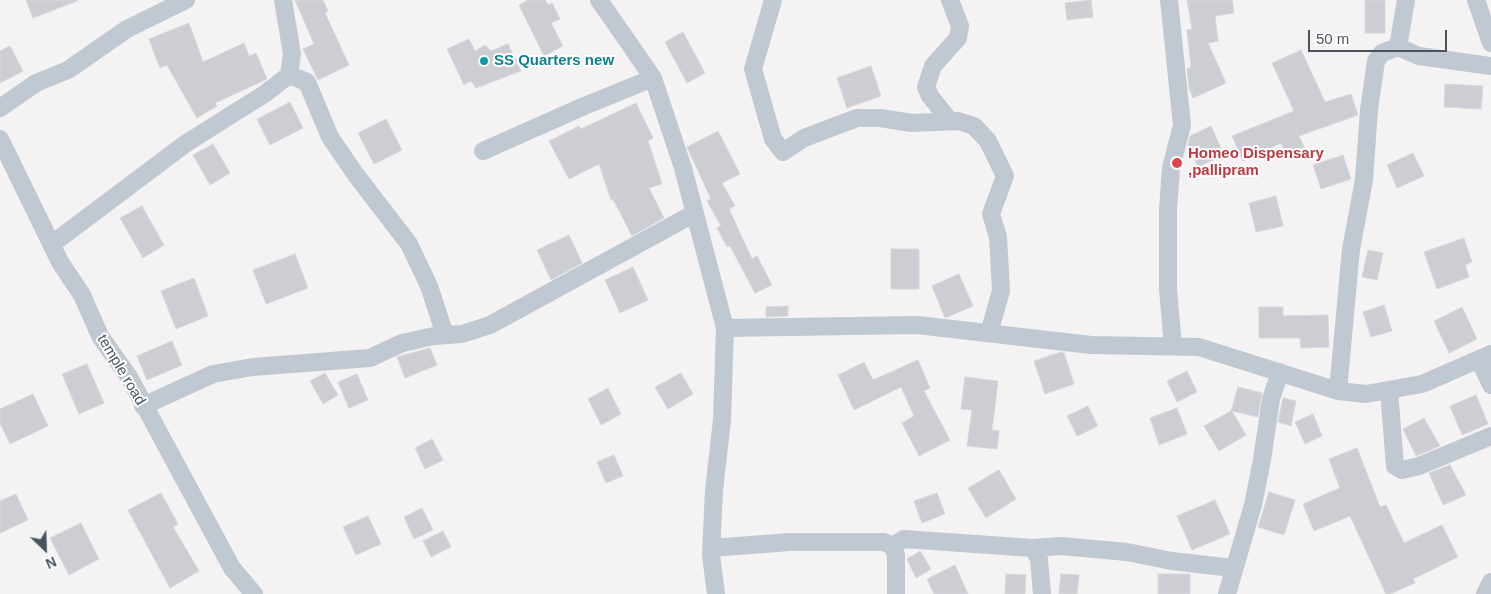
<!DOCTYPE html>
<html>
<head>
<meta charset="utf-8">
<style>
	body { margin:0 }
	#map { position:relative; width:1491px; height:594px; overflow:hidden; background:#f4f2f2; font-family:Helvetica,sans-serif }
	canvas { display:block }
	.north { position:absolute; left:20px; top:524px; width:50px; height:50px; -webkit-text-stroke:4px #fff; paint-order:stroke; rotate:156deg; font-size:14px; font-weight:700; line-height:20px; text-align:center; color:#495460 }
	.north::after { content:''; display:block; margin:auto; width:18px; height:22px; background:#495460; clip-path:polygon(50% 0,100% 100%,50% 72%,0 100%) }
	.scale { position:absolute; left:1308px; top:30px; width:139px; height:22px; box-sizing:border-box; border:2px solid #495460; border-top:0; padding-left:6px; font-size:15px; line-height:18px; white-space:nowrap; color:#495460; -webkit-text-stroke:4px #fff; paint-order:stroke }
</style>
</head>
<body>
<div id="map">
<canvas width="1491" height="594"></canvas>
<div class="north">N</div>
<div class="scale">50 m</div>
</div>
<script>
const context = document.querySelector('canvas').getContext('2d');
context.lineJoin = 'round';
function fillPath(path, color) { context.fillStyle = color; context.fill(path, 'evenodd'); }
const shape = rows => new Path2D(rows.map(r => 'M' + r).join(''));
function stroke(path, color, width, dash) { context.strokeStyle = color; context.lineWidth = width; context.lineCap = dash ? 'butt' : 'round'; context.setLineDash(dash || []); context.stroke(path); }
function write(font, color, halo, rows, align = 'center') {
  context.font = font + ' Helvetica,sans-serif'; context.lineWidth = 4; context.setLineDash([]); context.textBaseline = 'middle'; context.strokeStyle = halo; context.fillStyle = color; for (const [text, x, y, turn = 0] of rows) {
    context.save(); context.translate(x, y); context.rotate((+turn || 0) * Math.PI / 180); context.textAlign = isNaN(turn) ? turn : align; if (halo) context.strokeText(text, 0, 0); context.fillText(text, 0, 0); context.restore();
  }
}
const building = shape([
	[26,0,77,0,77,1,33,18,26,0],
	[295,0,323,0,328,11,325,13,349,65,318,80,303,49,314,44,295,0],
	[528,0,545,0,548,5,552,3,560,19,551,23,563,46,544,56,519,5,528,0],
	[1091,0,1093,17,1067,20,1065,3,1091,0],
	[1187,0,1232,0,1234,13,1215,16,1218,41,1208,43,1226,83,1193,98,1189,88,1187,69,1191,67,1187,30,1192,29,1187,0],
	[1365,0,1385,0,1385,33,1365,33,1365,0],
	[189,23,203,62,244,43,249,56,256,53,267,79,215,103,217,106,197,118,167,65,160,68,149,39,189,23],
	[683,32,705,73,687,83,665,42,683,32],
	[469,39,475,51,485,45,491,51,508,44,521,71,476,88,471,81,464,85,447,49,469,39],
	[10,46,23,71,0,83,0,51,10,46],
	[1301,50,1325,102,1351,94,1358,115,1299,136,1304,147,1286,155,1281,143,1243,161,1232,136,1294,111,1272,63,1301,50],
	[871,66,881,96,847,108,837,78,871,66],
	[1445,84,1483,86,1481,109,1444,107,1445,84],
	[290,102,303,128,270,145,257,119,290,102],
	[636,103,653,138,648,141,662,184,649,188,664,218,632,236,613,199,611,200,599,164,569,179,549,141,579,126,581,129,636,103],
	[386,119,402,150,374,164,358,133,386,119],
	[1211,126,1224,155,1198,167,1188,146,1190,136,1211,126],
	[718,131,740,174,722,183,735,206,729,209,752,259,757,256,772,285,755,293,730,246,727,247,717,228,721,226,707,201,711,199,687,147,718,131],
	[213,144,230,173,210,185,193,155,213,144],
	[1413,153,1424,176,1397,188,1387,165,1413,153],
	[1343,155,1351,179,1321,189,1313,165,1343,155],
	[1276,196,1283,226,1256,232,1249,203,1276,196],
	[142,206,164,245,143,258,120,218,142,206],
	[569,235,582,263,551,280,537,250,569,235],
	[1464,238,1472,262,1465,265,1469,277,1437,289,1424,252,1464,238],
	[891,249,919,249,919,289,891,289,891,249],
	[1368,250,1383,253,1377,280,1362,277,1368,250],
	[295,254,308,288,266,304,253,270,295,254],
	[633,267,648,300,620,313,605,280,633,267],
	[959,274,973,306,945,318,932,286,959,274],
	[194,278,208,316,176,329,161,291,194,278],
	[1384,305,1392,331,1371,337,1363,312,1384,305],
	[788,306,788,316,766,317,766,307,788,306],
	[1259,307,1283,307,1283,316,1328,315,1329,347,1301,348,1300,338,1259,338,1259,307],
	[1462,307,1477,339,1449,353,1434,321,1462,307],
	[172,341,182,365,147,380,137,356,172,341],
	[430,348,437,365,405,378,397,357,430,348],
	[1061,352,1064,353,1074,384,1045,394,1034,361,1061,352],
	[918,360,930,388,924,391,950,440,919,456,902,423,914,416,901,387,854,410,838,375,864,362,873,380,918,360],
	[87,364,104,403,79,414,62,374,87,364],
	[1187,371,1197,392,1177,402,1167,381,1187,371],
	[325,373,338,395,323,404,310,381,325,373],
	[681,373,693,394,668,409,655,387,681,373],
	[357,374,368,400,349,408,338,382,357,374],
	[965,377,998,381,992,430,999,431,997,449,967,446,972,410,961,409,965,377],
	[1238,387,1262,393,1258,417,1232,411,1246,435,1219,451,1204,426,1231,411,1238,387],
	[608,388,621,414,601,425,588,399,608,388],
	[33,394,48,426,10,444,0,423,0,409,33,394],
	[1476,395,1488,424,1462,435,1450,406,1476,395],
	[1283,398,1296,401,1291,426,1278,422,1283,398],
	[1088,406,1098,426,1077,436,1067,416,1088,406],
	[1177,408,1187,434,1159,445,1150,418,1177,408],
	[1313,414,1322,436,1305,444,1295,422,1313,414],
	[1424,418,1440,446,1416,456,1403,429,1424,418],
	[432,439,443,460,425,469,415,448,432,439],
	[1357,448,1380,507,1386,505,1404,543,1442,525,1458,557,1413,579,1415,583,1390,594,1386,594,1350,516,1314,531,1303,504,1340,488,1329,459,1357,448],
	[614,455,623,476,606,483,597,462,614,455],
	[1450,465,1466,495,1443,505,1429,473,1450,465],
	[999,470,1016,499,986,518,968,488,999,470],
	[1269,492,1295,500,1284,535,1258,527,1269,492],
	[161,493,178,524,173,527,199,571,170,588,128,510,161,493],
	[937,493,945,514,922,523,914,501,937,493],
	[16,494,28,520,0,533,0,501,16,494],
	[1215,500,1230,534,1192,550,1177,516,1215,500],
	[422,508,433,530,414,539,404,517,422,508],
	[368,516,381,544,356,555,343,527,368,516],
	[81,523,99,559,69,575,50,538,81,523],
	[443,531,451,547,431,557,423,541,443,531],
	[920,551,931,569,916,578,907,559,920,551],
	[955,565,968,594,934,594,927,579,955,565],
	[1006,574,1026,575,1025,594,1005,594,1006,574],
	[1061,574,1079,575,1077,594,1059,594,1061,574],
	[1158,574,1190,574,1190,594,1158,594,1158,574]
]);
const street = shape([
	[599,0,653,78,683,168,725,328,917,325,1091,345,1199,347,1338,391,1366,394,1422,384,1491,354],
	[773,0,753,69,773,139,783,152,804,138,857,118,880,118,912,123,958,121,974,126,988,141,1005,176,991,214,998,237,1001,291,989,333],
	[1169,0,1182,125,1171,168,1168,210,1168,289,1173,346],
	[1476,0,1491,43],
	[1398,47,1406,0],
	[289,75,307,82,330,137,356,175,409,244,429,286,445,335],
	[0,108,36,83,68,70,127,29,186,0],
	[950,121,930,96,926,87,933,66,958,38,960,26,950,0],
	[0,139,60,262,82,295,100,336,129,377,232,568,254,594],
	[483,151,582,107,653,78],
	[52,244,185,144,266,93,289,75,292,54,283,0],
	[1479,359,1491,385],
	[1338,391,1351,249,1364,180,1369,110,1376,61,1382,53,1398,47,1419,56,1491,66],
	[1389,391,1395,466,1402,470,1419,466,1491,436],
	[143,406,213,374,253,367,370,358,402,343,434,336,462,334,490,325,695,213],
	[892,546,904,539,1033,548,1061,546,1127,552,1172,561,1233,568],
	[711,548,790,542,884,542,892,546,896,555,896,594],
	[1033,548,1039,559,1042,594],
	[716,594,711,555,714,490,722,420,725,328],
	[1227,594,1253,505,1262,460,1271,399,1280,372],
	[1485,594,1491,582]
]);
const markers = [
	[484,61,5,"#0f9aa8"],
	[1177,163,6,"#e0444e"]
];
const cultureNames = [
	["SS Quarters new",494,61]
];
const healthNames = [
	["Homeo Dispensary",1188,154],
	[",pallipram",1188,171]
];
const streetNames = [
	["temple road",121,370,59]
];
fillPath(building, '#ccced4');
stroke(building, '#d6d8dd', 1);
stroke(street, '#c0c8d1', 18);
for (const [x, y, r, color] of markers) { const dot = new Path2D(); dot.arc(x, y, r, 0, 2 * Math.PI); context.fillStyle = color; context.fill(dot); stroke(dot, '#fff', 2); }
write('bold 15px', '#0d838f', '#fff', cultureNames, 'left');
write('bold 15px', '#be3a42', '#fff', healthNames, 'left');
write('15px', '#495460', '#fff', streetNames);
</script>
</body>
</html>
